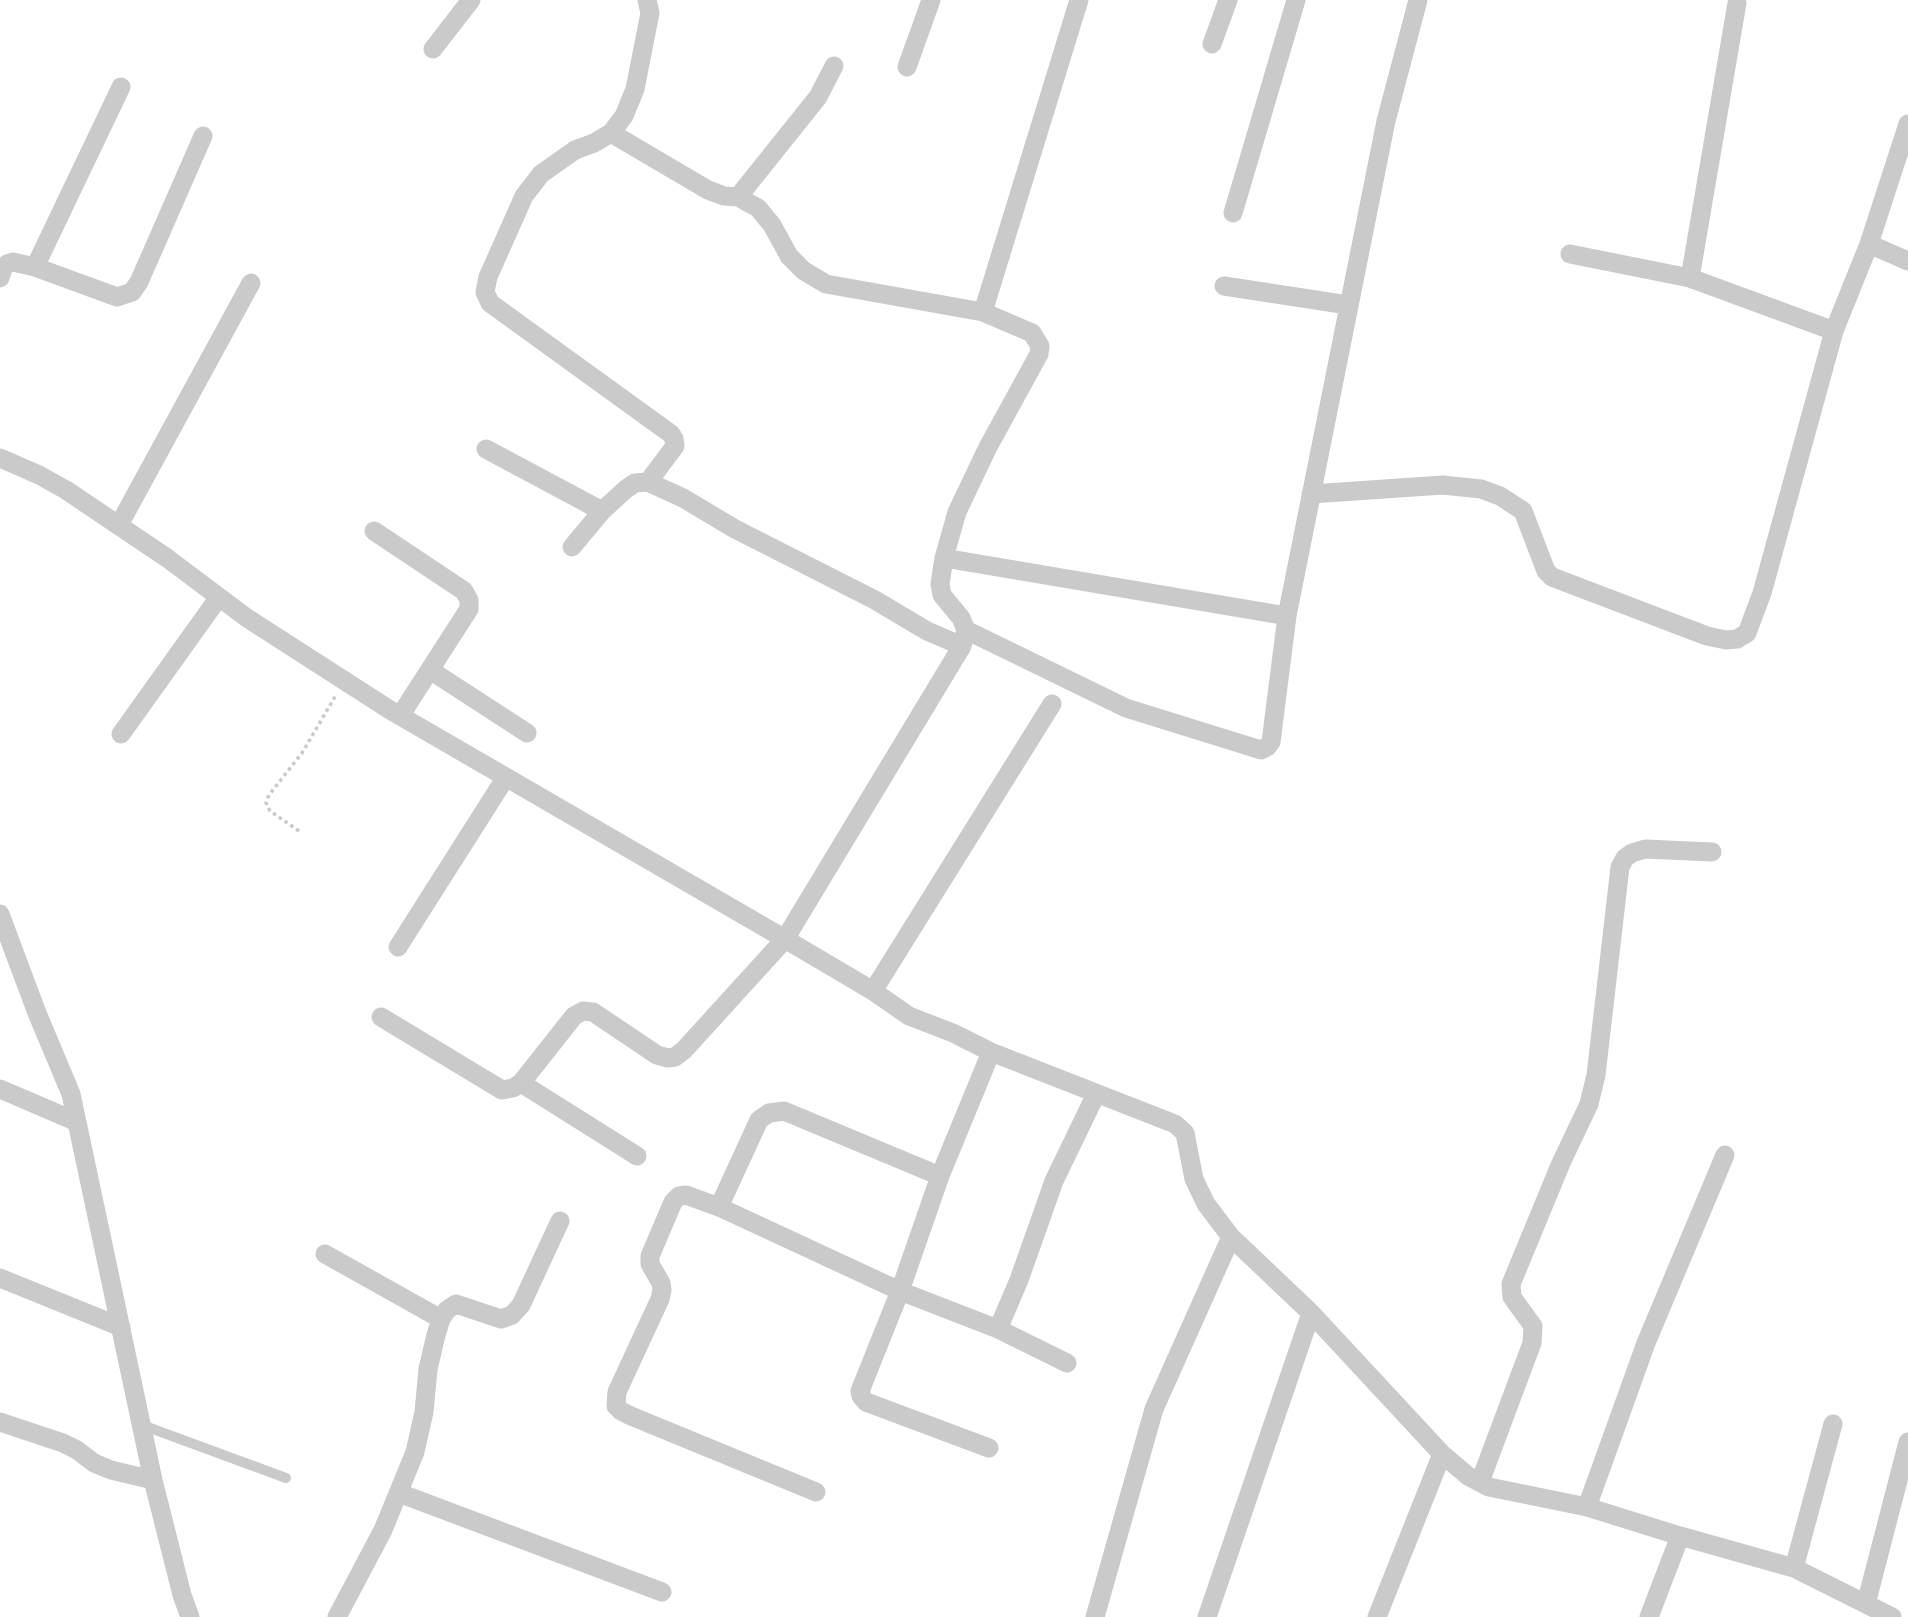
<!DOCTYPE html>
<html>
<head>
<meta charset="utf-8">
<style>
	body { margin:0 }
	canvas { display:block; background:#fff }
</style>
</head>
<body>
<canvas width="1908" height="1617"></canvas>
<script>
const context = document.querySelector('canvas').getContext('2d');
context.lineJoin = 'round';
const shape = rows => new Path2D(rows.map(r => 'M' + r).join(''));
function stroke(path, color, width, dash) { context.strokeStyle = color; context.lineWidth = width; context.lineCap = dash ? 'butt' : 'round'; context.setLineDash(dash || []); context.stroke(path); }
const path = shape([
	[299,831,270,811,266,803,269,795,302,753,336,695]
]);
const lane = shape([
	[142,1425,286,1478]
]);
const street = shape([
	[647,0,650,13,635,89,624,116,611,133,594,143,575,150,541,174,524,196,488,277,485,292,490,303,671,434,674,439,675,446,648,482],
	[1737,3,1690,278,1834,331,1869,244,1908,124],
	[1212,44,1228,0],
	[433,49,471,0],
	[907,67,931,0],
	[738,197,818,97,834,66],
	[1233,213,1296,0],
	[1869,244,1908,261],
	[1570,254,1690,278],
	[35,267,117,297,132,292,139,282,203,136],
	[0,278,3,268,7,264,13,262,35,267,121,87],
	[1224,286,1348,305],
	[983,312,1079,0],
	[486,449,602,511,626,489,635,483,648,482,683,498,735,529,875,600,927,631,962,646],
	[0,458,39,475,66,490,167,558,247,618,390,710,785,939,873,991,909,1016,953,1033,991,1052,1175,1124,1185,1133,1194,1179,1206,1204,1231,1237,1311,1313,1442,1454,1468,1476,1489,1487,1587,1507,1680,1536,1794,1568,1892,1617],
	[1311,494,1443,485,1481,489,1500,496,1523,511,1546,571,1552,577,1707,636,1726,640,1737,639,1747,633,1762,593,1834,331],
	[119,525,251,283],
	[374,531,464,591,469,600,469,609,400,716],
	[572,547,602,511],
	[944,558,1287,616,1386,121,1418,0],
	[966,630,1126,708,1261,750,1267,747,1271,742,1287,616],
	[430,670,527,733],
	[121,734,219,597],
	[0,914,37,1013,71,1094,153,1480,182,1595,190,1617],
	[398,947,506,777],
	[873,991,1052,704],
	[381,1017,502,1090,513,1088,521,1083,574,1016,583,1011,593,1012,657,1055,668,1058,675,1057,684,1050,785,939,962,646,966,630,961,618,942,595,940,584,944,558,957,512,988,447,1039,354,1040,346,1032,333,983,312,826,284,804,271,789,256,772,225,758,208,738,197,724,196,708,190,611,133],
	[521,1083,637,1156],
	[0,1089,77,1122],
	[719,1207,759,1120,769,1113,784,1111,940,1176],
	[325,1254,441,1319],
	[0,1278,121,1327],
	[998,1329,1067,1363],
	[0,1422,63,1443,77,1450,94,1463,111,1470,153,1480],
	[989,1448,866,1402,861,1396,860,1391,900,1291,998,1329,1019,1280,1054,1181,1096,1094],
	[1480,1482,1532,1343,1533,1326,1512,1297,1511,1284,1561,1163,1589,1104,1596,1075,1620,867,1625,858,1632,853,1645,849,1712,852],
	[816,1492,631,1416,621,1411,616,1406,617,1392,660,1299,662,1290,661,1283,650,1264,650,1256,673,1202,679,1196,686,1195,719,1207,900,1291,940,1176,991,1052],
	[399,1493,662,1592],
	[1587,1507,1646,1343,1725,1155],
	[1794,1568,1833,1424],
	[1866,1604,1908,1442],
	[337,1617,383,1530,415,1452,424,1412,428,1369,436,1335,441,1319,447,1310,456,1304,501,1319,512,1315,521,1305,560,1221],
	[1095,1617,1154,1409,1231,1237],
	[1207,1617,1311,1313],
	[1377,1617,1442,1454],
	[1649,1617,1680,1536]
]);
stroke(path, '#cacaca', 3.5, [3.5, 3.5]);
stroke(lane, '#cacaca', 10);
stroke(street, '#cacaca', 19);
</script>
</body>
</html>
